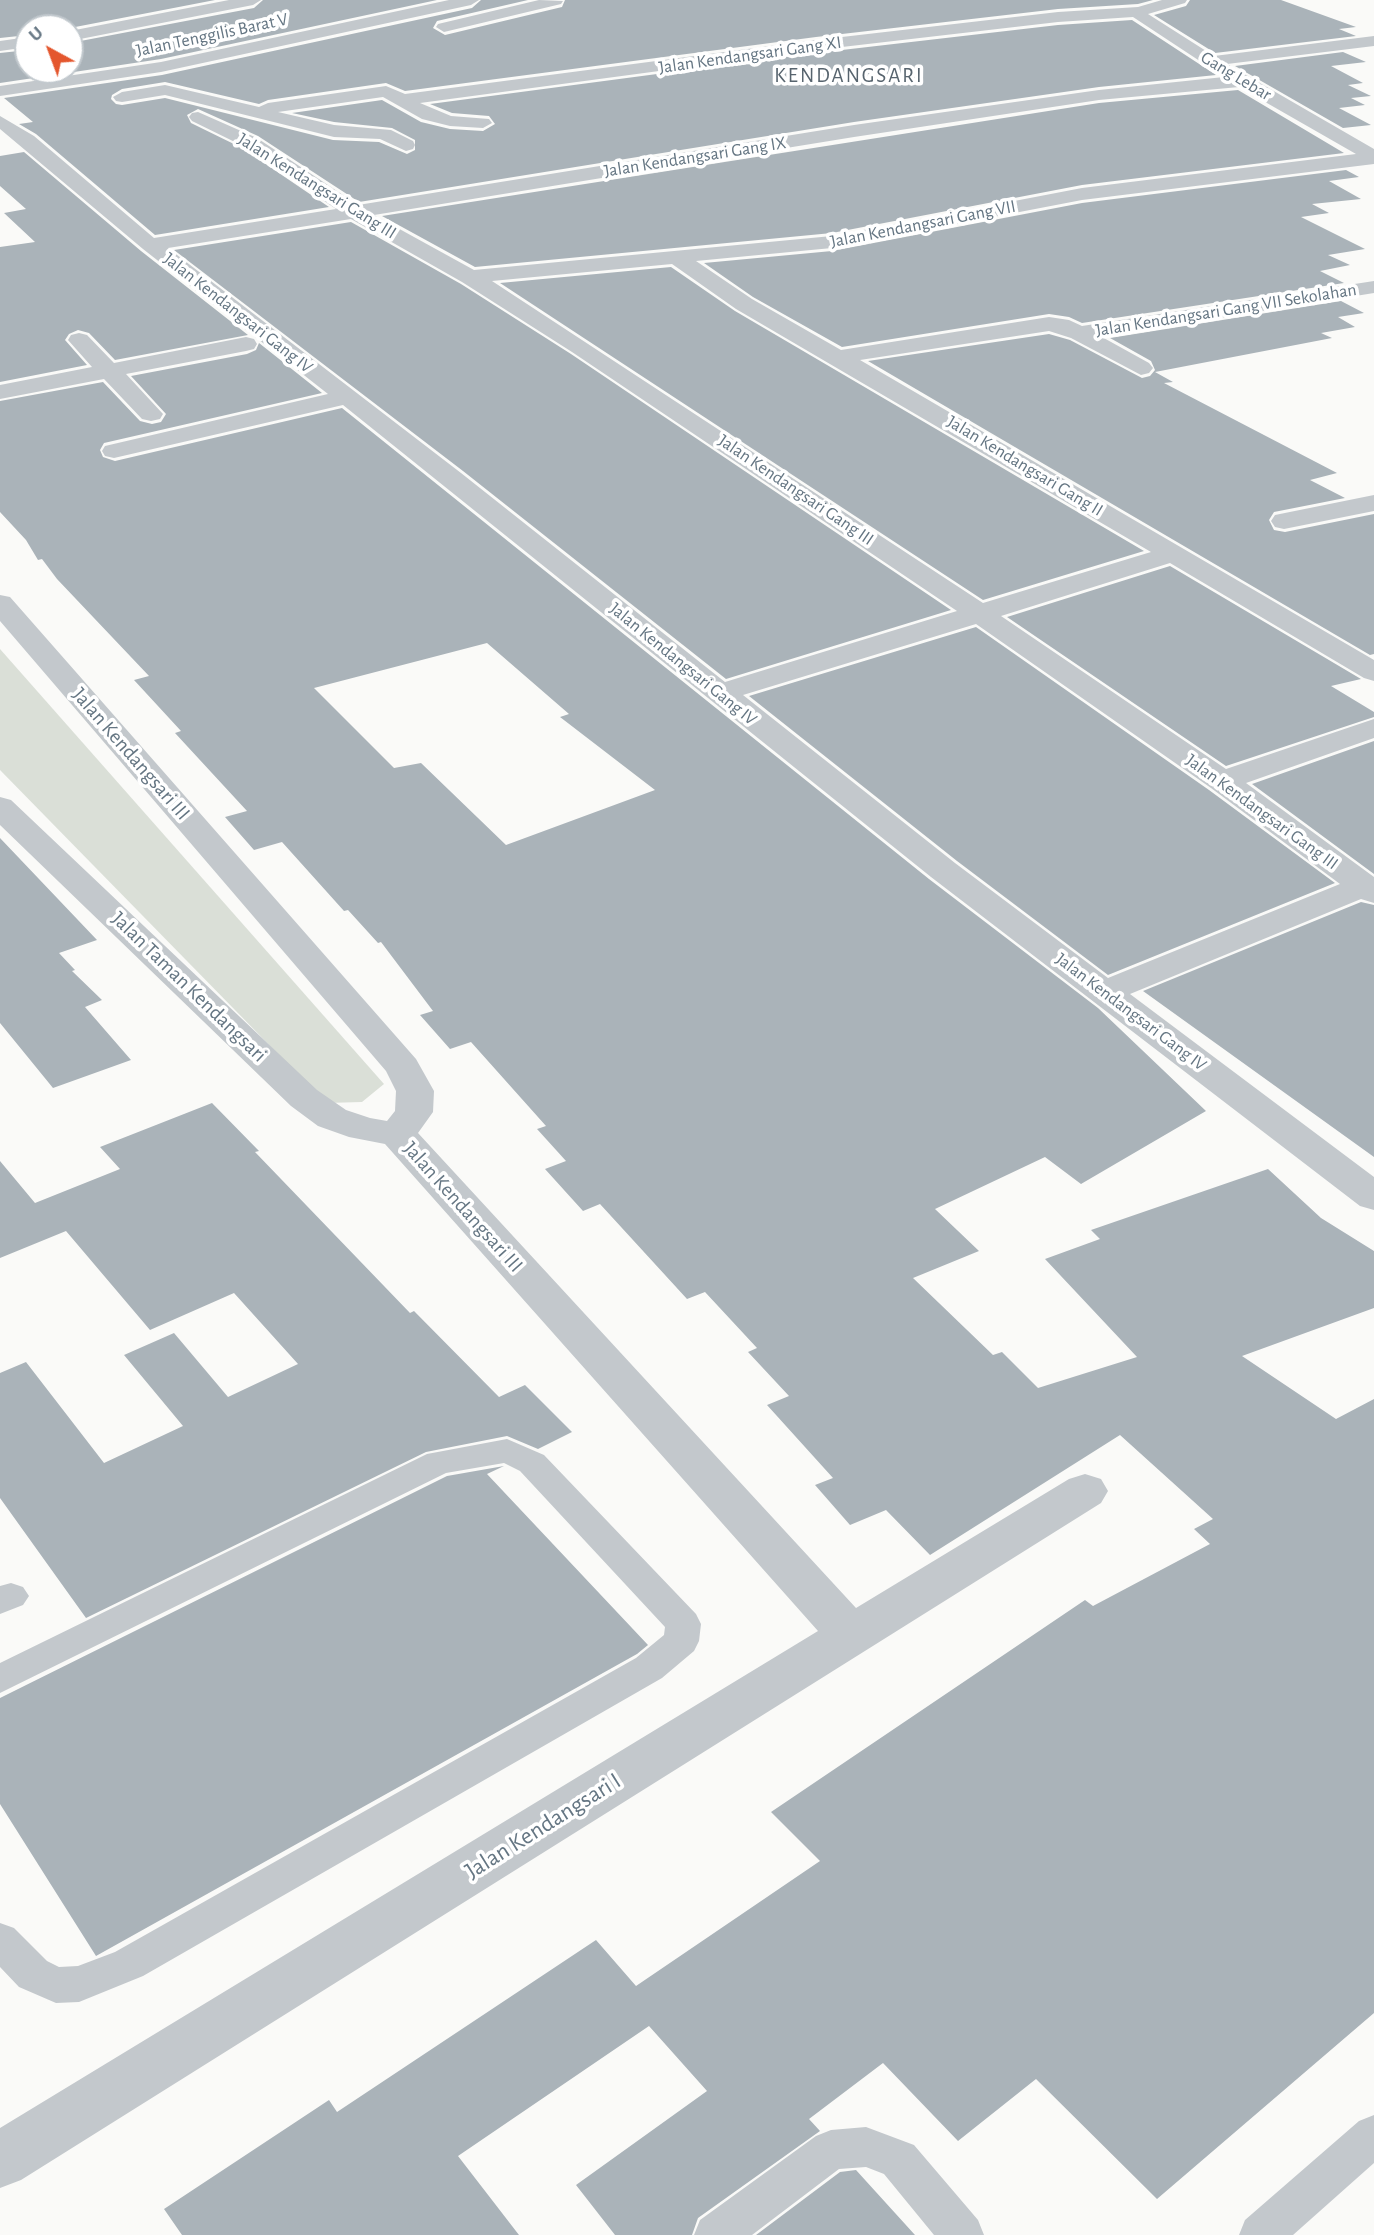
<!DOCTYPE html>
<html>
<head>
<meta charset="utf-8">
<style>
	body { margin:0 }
	#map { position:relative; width:1374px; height:2235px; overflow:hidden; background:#fafaf8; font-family:"Alegreya Sans",sans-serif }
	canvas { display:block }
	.north { position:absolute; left:14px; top:14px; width:70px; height:70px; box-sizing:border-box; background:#fff; border:2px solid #c1c8cd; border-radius:50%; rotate:319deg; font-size:19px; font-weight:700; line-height:28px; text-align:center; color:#657683 }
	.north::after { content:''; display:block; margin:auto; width:24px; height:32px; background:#e4572e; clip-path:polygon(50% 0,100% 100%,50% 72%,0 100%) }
</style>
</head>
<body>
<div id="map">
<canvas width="1374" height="2235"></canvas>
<div class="north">U</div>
</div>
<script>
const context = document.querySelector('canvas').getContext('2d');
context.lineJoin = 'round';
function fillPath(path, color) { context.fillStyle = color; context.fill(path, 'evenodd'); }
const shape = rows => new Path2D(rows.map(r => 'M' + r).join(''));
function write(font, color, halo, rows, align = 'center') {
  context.font = font + ' "Alegreya Sans",sans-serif'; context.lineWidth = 7; context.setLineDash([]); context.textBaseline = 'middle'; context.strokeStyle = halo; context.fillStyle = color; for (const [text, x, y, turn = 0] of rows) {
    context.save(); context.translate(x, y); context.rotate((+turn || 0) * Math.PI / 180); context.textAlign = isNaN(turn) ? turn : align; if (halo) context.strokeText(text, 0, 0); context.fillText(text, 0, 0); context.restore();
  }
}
const green = shape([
	[0,649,384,1084,362,1102,326,1103,0,770]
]);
const building = shape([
	[0,0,215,0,70,28,28,28,28,35,0,38],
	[263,0,437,0,161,59,0,83,0,53,28,50,28,70,70,70,70,43,254,8],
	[481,0,528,0,437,21,433,28,445,35,562,7,565,0,1153,0,1138,4,1058,9,816,37,405,91,386,83,268,100,259,104,165,82,122,89,112,95,111,99,116,104,122,105,165,98,333,140,379,142,407,154,415,150,415,140,392,128,334,122,292,113,382,100,421,122,450,129,483,131,495,124,489,116,452,113,430,104,816,53,1058,25,1132,20,1216,75,1099,87,854,122,359,202,258,136,198,109,187,115,191,123,242,148,329,207,155,235,36,134,19,124,33,122,4,98,162,75,472,8],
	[1190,0,1281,0,1356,27,1339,29,1356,36,1215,53,1154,15,1186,6],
	[1343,52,1366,62,1331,66,1363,83,1348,85,1371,96,1351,98,1365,105,1339,108,1371,125,1343,128,1235,66],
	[1238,90,1344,153,1082,185,832,233,475,267,382,216,1099,103],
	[24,152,141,251,248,335,115,360,89,333,78,330,69,334,65,340,87,365,0,382,0,247,35,242,4,213,26,209,0,186,0,156],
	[1346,170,1359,177,1329,181,1361,199,1312,204,1329,213,1301,217,1365,249,1328,255,1350,265,1320,271,1344,283,1082,323,1069,317,1049,314,842,347,753,297,704,263,832,251,1082,203],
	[351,222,461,284,571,354,951,610,726,679,463,471,174,250],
	[671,267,735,311,1144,551,983,600,500,283],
	[1341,301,1364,313,1338,317,1355,327,1321,333,1332,338,1155,372,1173,382,1164,383,1337,473,1310,480,1345,498,1274,512,1269,520,1274,530,1285,532,1374,514,1374,654,1370,655,868,361,1049,334,1070,340,1142,378,1150,376,1155,370,1151,361,1110,338],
	[259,343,322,393,104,443,100,450,103,457,115,461,342,408,929,879,1098,1008,1206,1111,1081,1184,1045,1157,935,1209,979,1251,913,1278,993,1355,1002,1352,1038,1388,1137,1357,1045,1259,1100,1239,1091,1230,1268,1169,1321,1218,1374,1251,1374,1308,1242,1356,1336,1419,1374,1399,1374,2013,1157,2199,1036,2079,958,2141,883,2063,809,2119,820,2131,698,2218,692,2235,615,2235,576,2185,707,2091,649,2026,458,2156,519,2235,182,2235,164,2209,329,2100,337,2112,596,1940,636,1986,820,1861,771,1812,1085,1600,1093,1606,1210,1544,1194,1529,1213,1519,1120,1435,930,1555,886,1510,850,1525,815,1485,833,1478,767,1405,789,1396,748,1352,757,1348,705,1292,687,1299,600,1204,583,1211,545,1169,566,1161,537,1129,546,1126,471,1042,450,1049,420,1015,433,1011,381,942,378,943,348,910,344,911,282,842,254,850,225,817,247,811,175,733,181,731,134,680,149,676,57,579,42,559,38,560,26,540,0,512,0,401,103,382,140,421,152,424,161,422,166,414,131,376,247,354,256,350],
	[487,643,569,714,560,717,655,790,506,845,421,763,394,768,314,688],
	[1170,566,1361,679,1331,686,1374,712,1374,717,1226,766,1007,617],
	[976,627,1209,790,1335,883,1108,975,957,861,749,696],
	[1374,741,1374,874,1252,784],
	[0,838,97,940,59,953,75,970,72,971,102,1000,85,1007,131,1060,53,1088,0,1023],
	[1361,902,1374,905,1374,1157,1143,991],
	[212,1103,259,1151,255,1152,410,1313,414,1311,499,1397,525,1385,572,1432,538,1449,507,1436,426,1452,86,1618,0,1498,0,1373,26,1362,104,1463,183,1426,124,1355,174,1333,228,1397,298,1364,234,1293,150,1330,66,1231,0,1258,0,1161,35,1203,120,1169,100,1147],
	[504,1466,487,1474,648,1645,637,1654,96,1956,0,1804,0,1698,447,1476],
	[856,2170,915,2235,756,2235,840,2172]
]);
const lane = shape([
	[507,1439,544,1455,696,1614,701,1624,699,1641,694,1651,662,1678,143,1976,79,2002,56,2003,19,1987,0,1967,0,1923,14,1928,47,1961,59,1967,78,1966,115,1952,636,1658,664,1635,665,1627,520,1471,504,1463,446,1473,0,1693,0,1663,427,1454,507,1439],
	[11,1583,23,1587,29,1596,23,1605,0,1614,0,1586,11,1583],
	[1374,2115,1374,2163,1293,2235,1239,2235,1245,2220,1359,2121,1374,2115],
	[866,2127,914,2145,978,2220,984,2235,934,2235,884,2174,866,2167,839,2169,752,2235,694,2235,700,2220,816,2136,831,2130,866,2127]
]);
const street = shape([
	[229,0,261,0,253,5,70,41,70,31,229,0],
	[449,0,479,0,471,5,161,72,0,96,0,86,161,62,449,0],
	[539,0,563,1,561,4,444,32,436,27,438,24,539,0],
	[1162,0,1187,0,1185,3,1148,14,1214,56,1374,36,1374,46,1227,64,1374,149,1374,164,1082,200,832,248,696,261,752,299,841,350,1049,317,1069,320,1082,326,1374,281,1374,293,1102,337,1149,363,1153,368,1149,373,1141,375,1071,338,1049,331,860,360,1374,660,1374,681,1364,678,1170,563,1001,616,1226,769,1374,719,1374,738,1246,783,1374,877,1374,903,1361,899,1130,994,1374,1177,1374,1210,1360,1206,931,877,343,405,114,458,105,456,102,451,105,446,328,394,143,249,0,129,0,116,34,136,154,238,336,209,243,146,192,121,189,117,192,113,198,112,257,138,358,205,854,125,1099,90,1224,77,1133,17,1058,22,816,50,420,103,451,116,489,119,492,123,483,128,450,126,422,119,383,97,278,112,334,125,391,130,413,141,415,145,413,149,406,151,380,139,334,137,165,95,122,102,116,101,113,97,122,92,165,85,259,107,268,103,386,86,405,94,816,40,1058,12,1138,7,1162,0],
	[1239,87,1356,154,1082,188,832,236,474,270,374,215,854,137,1099,100,1239,87],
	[351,219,462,282,572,352,957,611,725,682,461,473,168,248,351,219],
	[672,264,736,309,1151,552,983,603,492,281,672,264],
	[976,624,1211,788,1340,884,1108,978,955,863,743,695,976,624],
	[28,37,28,47,0,51,0,41,28,37],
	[79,333,87,335,114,363,246,337,254,339,257,344,254,349,246,351,126,374,163,414,160,419,151,421,142,419,104,379,0,399,0,385,92,367,68,340,71,335,79,333],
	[1374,495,1374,511,1284,529,1275,527,1271,521,1275,515,1374,495],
	[0,595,10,597,416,1059,434,1091,433,1112,418,1133,856,1608,1069,1479,1085,1474,1101,1479,1108,1491,1101,1503,21,2180,0,2188,0,2128,818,1631,385,1144,349,1137,318,1126,291,1106,0,825,0,797,11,800,317,1090,346,1110,370,1118,387,1121,395,1111,396,1091,386,1071,0,621,0,595]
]);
const farStreetnames = [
	["Jalan Tenggilis Barat V",212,35,-12],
	["Jalan Kendangsari Gang XI",750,55,-8],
	["Gang Lebar",1236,76,31],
	["Jalan Kendangsari Gang IX",695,157,-9],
	["Jalan Kendangsari Gang III",317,186,32],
	["Jalan Kendangsari Gang VII",923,224,-11],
	["Jalan Kendangsari Gang VII Sekolahan",1226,310,-9],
	["Jalan Kendangsari Gang IV",238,313,38],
	["Jalan Kendangsari Gang II",1025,466,31],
	["Jalan Kendangsari Gang III",796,490,34],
	["Jalan Kendangsari Gang IV",683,664,39],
	["Jalan Kendangsari Gang III",1262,812,36],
	["Jalan Kendangsari Gang IV",1131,1012,37]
];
const farQuarternames = [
	["KENDANGSARI",849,76]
];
const streetNames = [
	["Jalan Kendangsari III",131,754,49],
	["Jalan Taman Kendangsari",189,987,44],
	["Jalan Kendangsari III",463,1207,48]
];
const nearStreetnames = [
	["Jalan Kendangsari I",543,1826,-32]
];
fillPath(green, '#dadfd7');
fillPath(building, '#aab3b9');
fillPath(lane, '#c3c8cc');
fillPath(street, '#c3c8cc');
write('18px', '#657683', '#fff', farStreetnames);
context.letterSpacing = '2px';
write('21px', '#57646e', '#fff', farQuarternames);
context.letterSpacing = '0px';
write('21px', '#657683', '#fff', streetNames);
write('24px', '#657683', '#fff', nearStreetnames);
</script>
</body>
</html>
